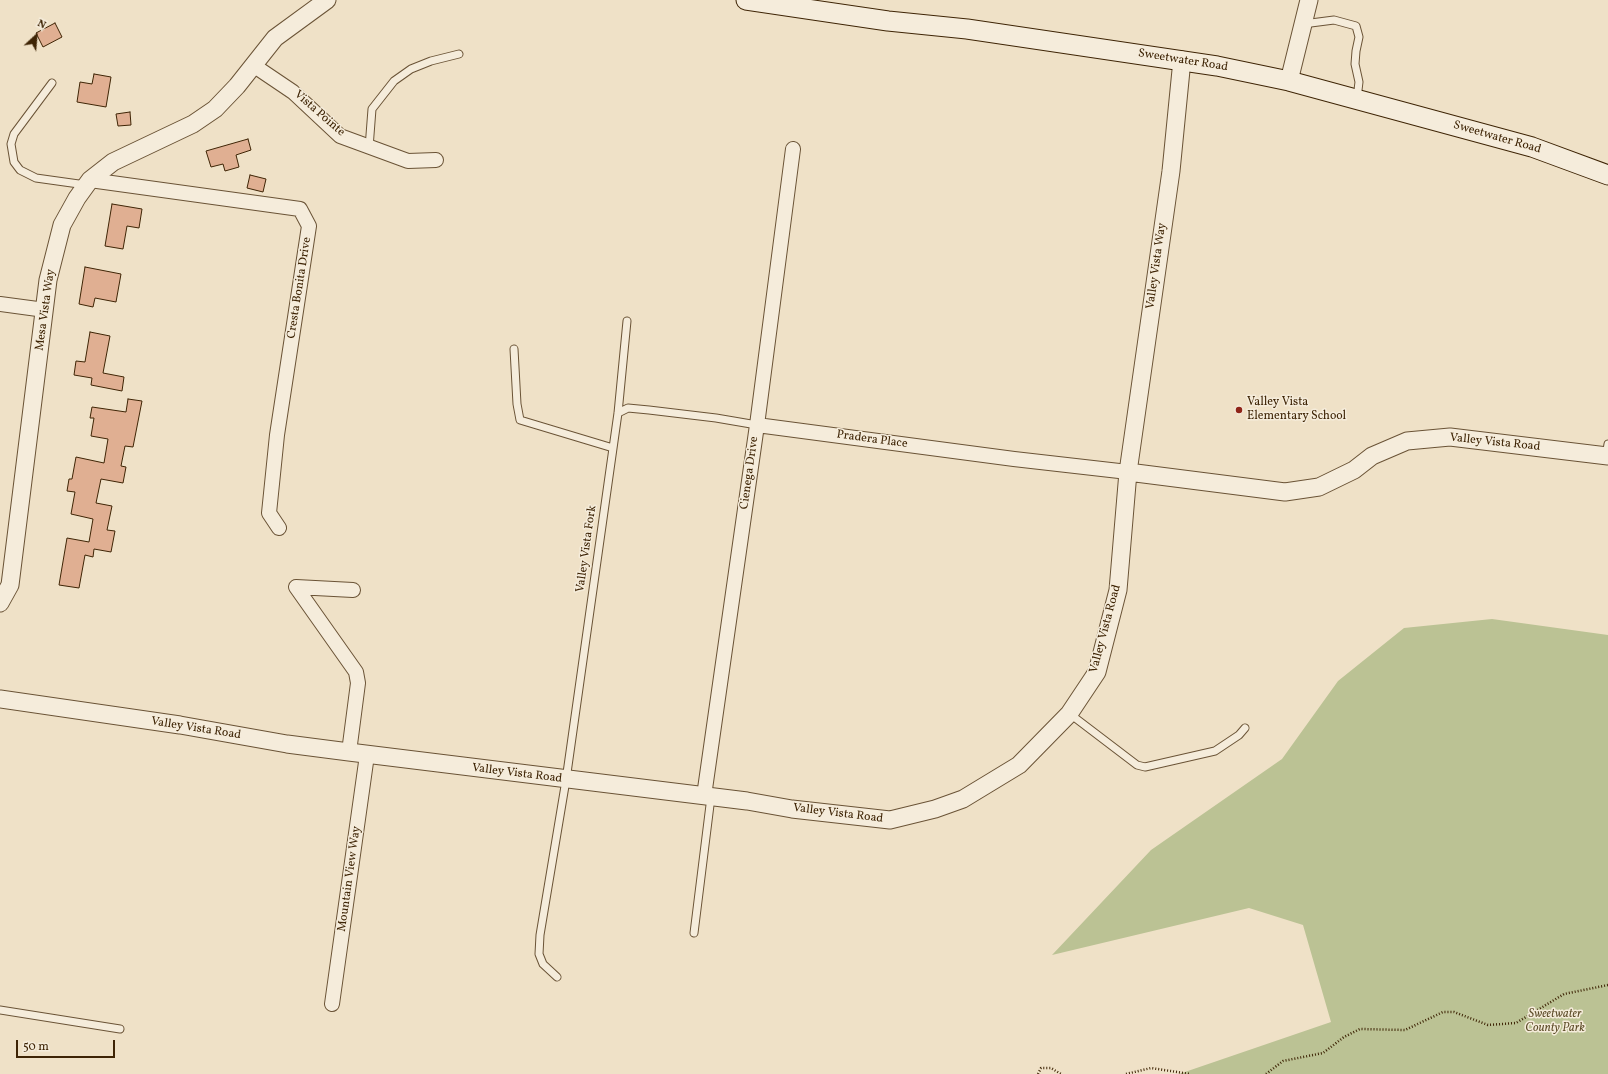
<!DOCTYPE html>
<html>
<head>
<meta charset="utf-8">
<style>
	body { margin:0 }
	#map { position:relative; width:1608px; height:1074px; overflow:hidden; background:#efe1c7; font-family:Vollkorn,serif }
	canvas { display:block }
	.north { position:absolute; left:16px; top:16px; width:40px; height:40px; -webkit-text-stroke:3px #f5ecdb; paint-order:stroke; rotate:26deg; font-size:11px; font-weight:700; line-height:16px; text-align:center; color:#3e2405 }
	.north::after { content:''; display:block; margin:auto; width:14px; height:18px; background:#3e2405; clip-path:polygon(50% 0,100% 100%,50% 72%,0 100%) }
	.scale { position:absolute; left:16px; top:1040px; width:99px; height:18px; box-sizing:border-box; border:2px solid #3e2405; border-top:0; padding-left:5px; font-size:12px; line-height:14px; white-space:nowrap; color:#3e2405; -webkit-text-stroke:3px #f5ecdb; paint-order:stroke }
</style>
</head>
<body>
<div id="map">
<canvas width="1608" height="1074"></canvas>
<div class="north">N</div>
<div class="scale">50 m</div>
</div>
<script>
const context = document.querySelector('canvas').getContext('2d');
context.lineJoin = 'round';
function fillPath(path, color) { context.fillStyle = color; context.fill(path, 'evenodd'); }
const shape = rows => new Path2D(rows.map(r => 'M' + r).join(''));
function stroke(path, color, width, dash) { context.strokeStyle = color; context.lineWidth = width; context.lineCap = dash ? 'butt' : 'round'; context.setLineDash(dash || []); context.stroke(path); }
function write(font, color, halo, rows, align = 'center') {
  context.font = font + ' Vollkorn,serif'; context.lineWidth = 3; context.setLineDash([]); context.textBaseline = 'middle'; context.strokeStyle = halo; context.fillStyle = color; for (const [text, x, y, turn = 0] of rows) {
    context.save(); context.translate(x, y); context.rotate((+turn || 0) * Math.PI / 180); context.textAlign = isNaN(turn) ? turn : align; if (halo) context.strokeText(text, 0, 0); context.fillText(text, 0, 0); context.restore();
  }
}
const green = shape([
	[1492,619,1608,635,1608,1074,1179,1074,1331,1022,1303,925,1249,908,1052,955,1151,850,1282,759,1338,681,1404,628]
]);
const building = shape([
	[55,23,62,37,43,47,36,33,55,23],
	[94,74,111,77,106,107,77,102,80,82,92,84,94,74],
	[130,112,131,125,118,126,116,114,130,112],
	[248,139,251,150,236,155,239,167,225,171,223,164,211,167,206,151,248,139],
	[250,175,266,179,263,192,247,188,250,175],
	[112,204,142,209,139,228,127,226,123,249,105,246,112,204],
	[85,267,121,274,116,302,95,298,93,307,79,304,85,267],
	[90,332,110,336,103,373,124,377,122,391,91,385,92,378,74,375,76,361,85,362,90,332],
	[128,399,142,401,133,447,125,446,121,466,126,467,123,483,101,479,96,503,112,506,107,530,115,531,111,552,94,549,93,557,85,555,79,588,59,585,67,538,89,542,93,519,71,514,75,492,67,491,69,479,72,479,76,457,104,463,108,439,91,436,94,418,90,418,92,407,126,412,128,399]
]);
const path = shape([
	[1038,1074,1041,1068,1051,1068,1061,1074],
	[1126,1074,1151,1068,1190,1074],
	[1266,1074,1283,1061,1323,1053,1344,1037,1360,1029,1405,1030,1443,1012,1454,1012,1488,1025,1516,1023,1564,994,1608,985]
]);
const service = shape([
	[1303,24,1334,20,1356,26,1359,37,1356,51,1355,64,1359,82,1357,98],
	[52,83,14,134,11,144,14,162,20,170,36,178,86,185],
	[369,148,372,109,394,81,411,69,431,61,459,54],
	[514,349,517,404,520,420,613,448],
	[618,413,628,408,649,410,716,418,757,425],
	[1606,456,1608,444],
	[1070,714,1137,765,1145,767,1215,751,1239,735,1245,728],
	[694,933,711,797],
	[557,977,543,964,539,954,540,935,566,780,618,413,627,321],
	[0,1010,120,1029]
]);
const minor = shape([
	[253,65,293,92,340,136,408,161,436,160],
	[90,180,300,209,309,226,277,435,269,513,279,528],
	[0,304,45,310],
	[757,425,1014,459,1128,472],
	[349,752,358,683,356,672,296,587,353,590],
	[704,796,757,425,793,149],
	[332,1004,367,755]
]);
const tertiary = shape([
	[1289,81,1309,0],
	[1128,472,1285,492,1319,487,1354,470,1372,456,1407,441,1450,437,1608,456],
	[0,603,10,585,48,280,62,225,77,198,90,180,113,162,193,124,215,109,237,86,275,38,327,0],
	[0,699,180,725,287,744,349,752,747,801,792,809,890,820,935,809,963,799,1019,765,1069,714,1097,672,1118,590,1128,472,1171,171,1182,60]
]);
const secondary = shape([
	[746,0,888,21,967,29,1217,66,1289,81,1532,147,1608,175]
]);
const markers = [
	[1239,410,4,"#8f2418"]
];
const streetNames = [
	["Sweetwater Road",1183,61,9],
	["Vista Pointe",319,114,41],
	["Sweetwater Road",1497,138,16],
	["Valley Vista Way",1157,266,-82],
	["Cresta Bonita Drive",300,288,-81],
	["Mesa Vista Way",46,310,-82],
	["Pradera Place",872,440,8],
	["Valley Vista Road",1495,443,6],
	["Cienega Drive",750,473,-82],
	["Valley Vista Fork",587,549,-82],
	["Valley Vista Road",1106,629,-75],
	["Valley Vista Road",196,729,9],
	["Valley Vista Road",517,774,7],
	["Valley Vista Road",838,814,7],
	["Mountain View Way",350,879,-82]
];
const poiNames = [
	["Valley Vista",1247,403],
	["Elementary School",1247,417]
];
const parkNames = [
	["Sweetwater",1555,1015],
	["County Park",1555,1029]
];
fillPath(green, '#bbc294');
fillPath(building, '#e0af92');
stroke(building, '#3e2405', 1);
stroke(service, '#6a5336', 9);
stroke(minor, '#6a5336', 16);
stroke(tertiary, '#6a5336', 19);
stroke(secondary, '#3e2405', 21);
stroke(path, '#3e2405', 2.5, [1, 2]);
stroke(service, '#f5ecdb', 7);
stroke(minor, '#f5ecdb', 14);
stroke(tertiary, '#f5ecdb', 17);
stroke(secondary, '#f5ecdb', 19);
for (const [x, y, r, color] of markers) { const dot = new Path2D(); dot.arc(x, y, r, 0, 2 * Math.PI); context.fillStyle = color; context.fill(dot); stroke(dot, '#f5ecdb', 1.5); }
write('12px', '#3e2405', '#f5ecdb', streetNames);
write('12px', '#3e2405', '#f5ecdb', poiNames, 'left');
write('italic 12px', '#5d4c29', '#f5ecdb', parkNames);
</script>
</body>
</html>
